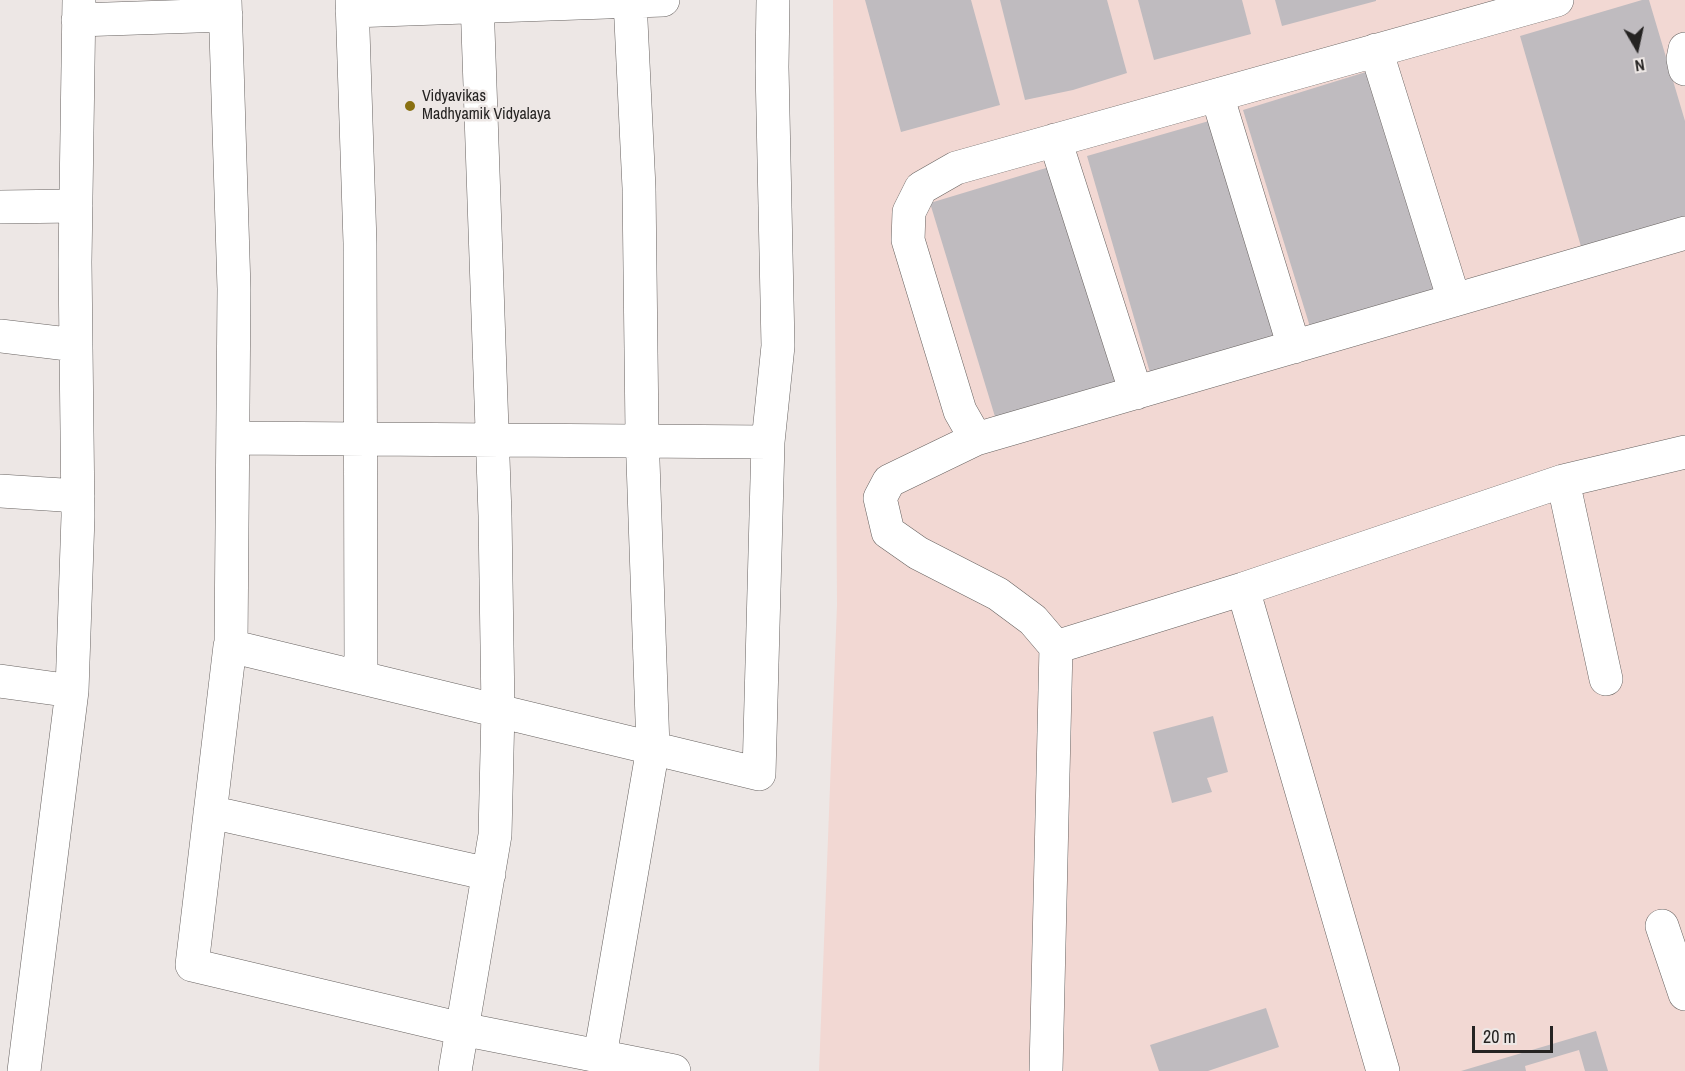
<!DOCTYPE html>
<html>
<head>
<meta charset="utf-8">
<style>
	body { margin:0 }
	#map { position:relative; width:1685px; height:1071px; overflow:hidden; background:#ede7e5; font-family:"Archivo Narrow",sans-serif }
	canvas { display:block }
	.north { position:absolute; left:1607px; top:18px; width:60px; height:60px; -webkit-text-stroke:4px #ede7e5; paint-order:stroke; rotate:171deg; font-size:16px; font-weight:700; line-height:24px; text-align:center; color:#252322 }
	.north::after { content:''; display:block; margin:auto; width:21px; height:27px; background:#252322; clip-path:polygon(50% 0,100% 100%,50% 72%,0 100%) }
	.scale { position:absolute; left:1472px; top:1026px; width:81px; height:27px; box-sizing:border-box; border:3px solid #252322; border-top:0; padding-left:8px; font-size:18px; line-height:21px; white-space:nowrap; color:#252322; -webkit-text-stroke:4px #ede7e5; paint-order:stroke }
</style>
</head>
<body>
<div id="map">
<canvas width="1685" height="1071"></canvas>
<div class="north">N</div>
<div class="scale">20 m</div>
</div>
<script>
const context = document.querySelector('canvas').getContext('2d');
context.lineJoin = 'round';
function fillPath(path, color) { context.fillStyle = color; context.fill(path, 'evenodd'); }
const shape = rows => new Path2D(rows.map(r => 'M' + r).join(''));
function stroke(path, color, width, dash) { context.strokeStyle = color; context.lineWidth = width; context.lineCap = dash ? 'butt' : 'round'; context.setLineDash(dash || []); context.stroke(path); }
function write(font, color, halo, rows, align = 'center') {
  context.font = font + ' "Archivo Narrow",sans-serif'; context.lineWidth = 5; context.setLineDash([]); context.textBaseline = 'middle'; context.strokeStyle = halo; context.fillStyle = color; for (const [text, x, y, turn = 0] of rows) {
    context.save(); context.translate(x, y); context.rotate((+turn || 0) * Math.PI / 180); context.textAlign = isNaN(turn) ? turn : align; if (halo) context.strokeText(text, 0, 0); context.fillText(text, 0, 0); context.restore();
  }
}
const industrial = shape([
	[833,0,1685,0,1685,1071,819,1071,837,605]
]);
const building = shape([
	[865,0,971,0,1000,105,901,132],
	[1000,0,1107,0,1127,73,1073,90,1025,100],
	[1138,0,1242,0,1251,34,1154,60],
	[1275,0,1376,0,1376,1,1282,26],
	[1642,0,1649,0,1685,121,1685,220,1582,250,1520,36],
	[1369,71,1437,292,1311,330,1243,110],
	[1216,119,1280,338,1151,376,1087,156],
	[1056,165,1122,382,996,420,930,203],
	[1213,716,1228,772,1207,778,1212,792,1172,803,1153,732],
	[1266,1008,1279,1047,1208,1071,1159,1071,1150,1045],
	[1596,1031,1608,1071,1585,1071,1579,1050,1525,1066,1526,1071,1461,1071]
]);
const minor = shape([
	[225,0,234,289,231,645],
	[352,0,360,243,361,677],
	[1557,0,956,168,921,188,909,212,908,240,960,411,976,439,1685,233],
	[352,11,663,0],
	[78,20,226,15],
	[1685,49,1683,59,1685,69],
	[1376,50,1454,300],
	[1217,95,1294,347],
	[1055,140,1136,393],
	[0,207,76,206],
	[0,336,76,345],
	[233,438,768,442],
	[976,439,889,481,880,498,888,532,918,553,998,594,1033,620,1056,647],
	[1563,481,1606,679],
	[0,491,78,496],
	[1243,589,1383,1071],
	[0,681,72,691],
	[210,812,489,874],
	[1662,926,1685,994],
	[600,1056,653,748,642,432,639,188,630,0],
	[24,1071,72,691,78,516,75,262,79,0],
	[455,1071,495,835,498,710,495,515,477,0],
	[674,1071,462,1029,192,965,230,646,759,774,768,442,778,346,772,67,773,0],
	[1046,1071,1056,647,1243,589,1563,481,1685,452]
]);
const markers = [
	[410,106,6,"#897011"]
];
const poiNames = [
	["Vidyavikas",422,97],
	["Madhyamik Vidyalaya",422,115]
];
fillPath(industrial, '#f2d8d3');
fillPath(building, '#bfbbbf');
stroke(minor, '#686361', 34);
stroke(minor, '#fff', 33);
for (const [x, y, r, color] of markers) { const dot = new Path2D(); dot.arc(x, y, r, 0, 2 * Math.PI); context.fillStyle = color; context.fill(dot); stroke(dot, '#ede7e5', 2); }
write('16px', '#252322', '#ede7e5', poiNames, 'left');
</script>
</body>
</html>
